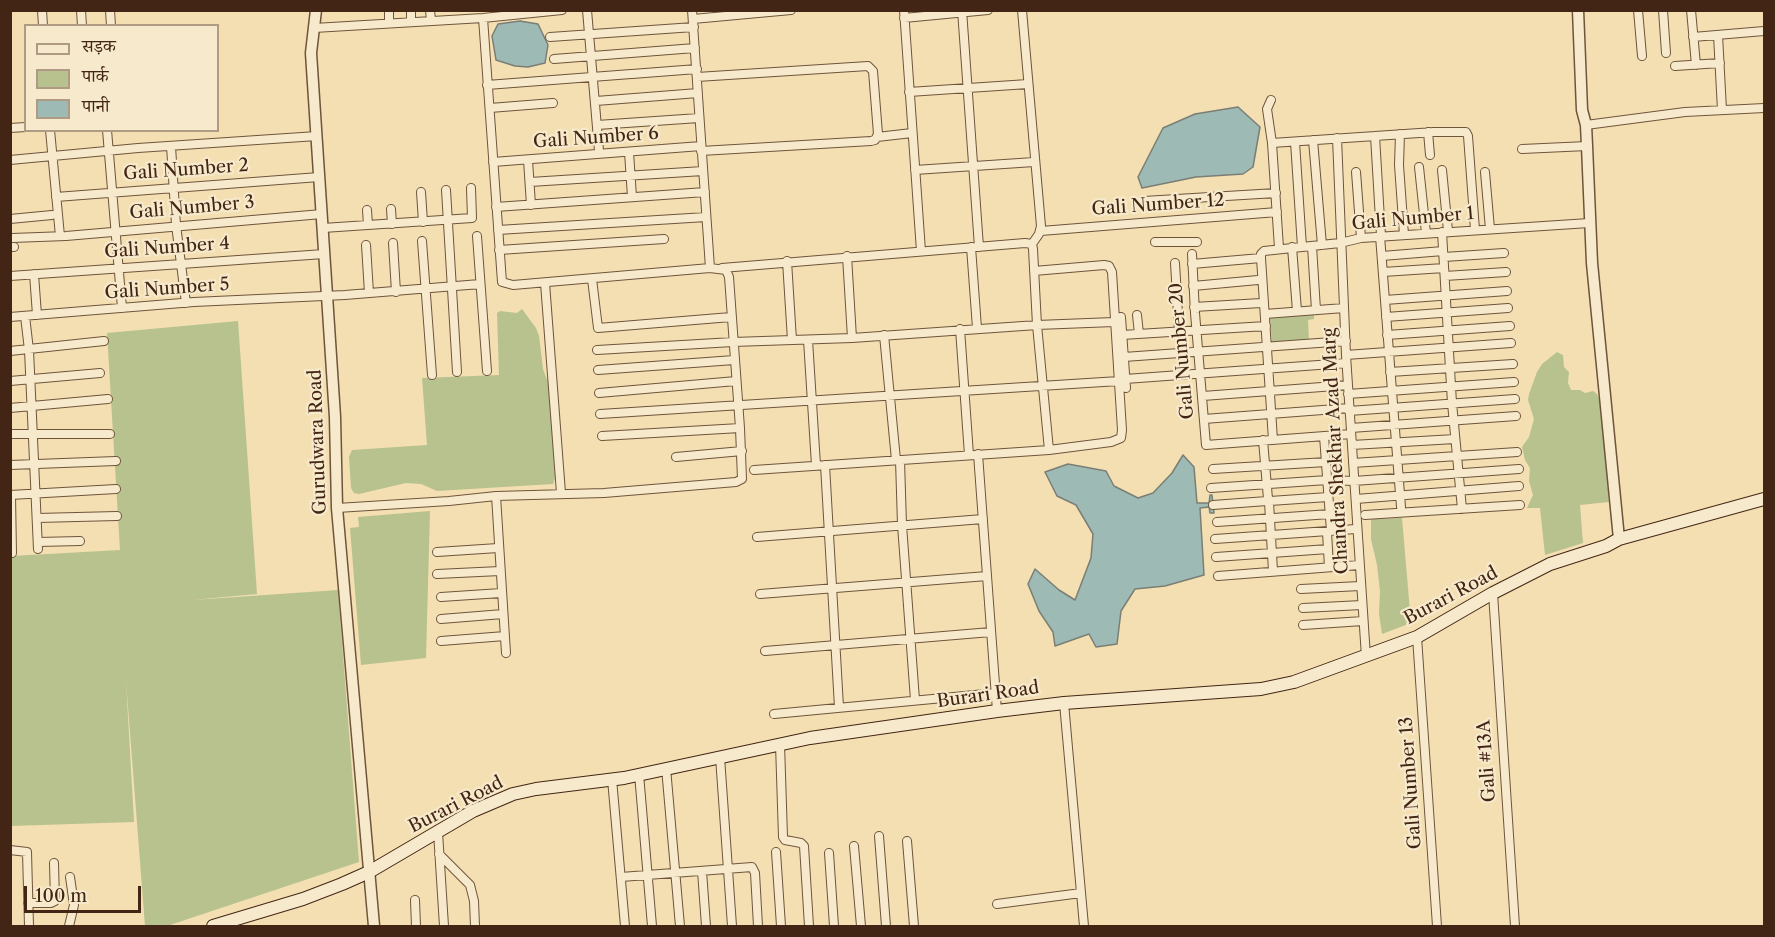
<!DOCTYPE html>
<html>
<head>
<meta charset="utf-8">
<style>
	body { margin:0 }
	#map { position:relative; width:1775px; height:937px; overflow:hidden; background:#f3dfb1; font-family:"Libre Caslon Text","Noto Serif Devanagari",serif }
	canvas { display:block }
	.frame { position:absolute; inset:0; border:12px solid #432515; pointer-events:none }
	.legend { position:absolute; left:24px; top:24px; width:195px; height:108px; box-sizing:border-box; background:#f7eacc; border:2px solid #af9b83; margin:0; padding:8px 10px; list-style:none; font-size:18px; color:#432515 }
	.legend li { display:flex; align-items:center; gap:12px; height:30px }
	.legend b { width:30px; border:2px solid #af9b83 }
	.scale { position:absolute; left:24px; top:886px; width:117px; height:27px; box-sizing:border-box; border:3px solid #432515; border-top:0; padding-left:8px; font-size:18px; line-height:21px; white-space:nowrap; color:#432515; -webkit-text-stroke:4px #f7eacc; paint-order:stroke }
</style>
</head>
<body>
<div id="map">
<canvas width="1775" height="937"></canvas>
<div class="frame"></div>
<ul class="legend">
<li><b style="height:8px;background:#f7eacc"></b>सड़क</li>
<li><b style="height:16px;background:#b8c28e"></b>पार्क</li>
<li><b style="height:16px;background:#9ebab5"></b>पानी</li>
</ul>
<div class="scale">100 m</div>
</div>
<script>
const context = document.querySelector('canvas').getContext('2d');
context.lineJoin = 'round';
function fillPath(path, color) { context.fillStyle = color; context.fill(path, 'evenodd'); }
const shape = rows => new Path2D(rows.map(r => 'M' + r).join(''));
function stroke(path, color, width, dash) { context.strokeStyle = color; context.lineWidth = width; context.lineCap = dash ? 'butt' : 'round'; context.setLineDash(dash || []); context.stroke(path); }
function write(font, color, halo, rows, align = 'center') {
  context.font = font + ' "Libre Caslon Text",serif'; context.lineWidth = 4.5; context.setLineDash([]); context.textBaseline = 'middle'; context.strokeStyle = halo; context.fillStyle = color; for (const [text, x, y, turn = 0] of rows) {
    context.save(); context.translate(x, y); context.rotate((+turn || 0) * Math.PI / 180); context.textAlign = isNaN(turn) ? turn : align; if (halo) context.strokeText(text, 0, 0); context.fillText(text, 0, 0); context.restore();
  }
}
const green = shape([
	[522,309,536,328,539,336,543,369,550,388,556,475,553,484,437,491,421,484,406,483,359,494,354,493,351,488,349,457,352,450,427,445,422,378,499,375,497,313,500,311,517,313],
	[1314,313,1314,319,1308,320,1309,341,1272,344,1270,316],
	[238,321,257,594,192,600,338,590,359,862,167,926,145,926,126,681,134,822,11,826,11,556,120,550,107,333],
	[1557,352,1563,355,1564,367,1569,372,1568,383,1571,390,1580,390,1585,393,1593,391,1597,394,1602,406,1609,502,1580,505,1583,543,1545,555,1540,508,1527,508,1533,495,1529,481,1530,468,1525,460,1522,447,1529,437,1534,419,1528,400,1529,394,1537,372,1542,364],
	[430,511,426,658,361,665,350,528,359,527,358,517],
	[1402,518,1411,623,1382,634,1379,614,1380,591,1377,565,1371,539,1371,519]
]);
const water = shape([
	[520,21,538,24,548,45,545,63,528,67,515,66,496,60,492,36,498,24,520,21],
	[1238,107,1260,127,1253,167,1243,174,1196,177,1142,188,1138,177,1163,128,1195,114,1238,107],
	[1183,455,1194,467,1197,503,1209,503,1210,495,1212,495,1214,513,1210,513,1209,507,1200,508,1204,575,1165,586,1135,589,1121,611,1117,644,1096,647,1089,634,1055,646,1053,632,1039,611,1028,584,1035,569,1059,590,1075,600,1091,558,1093,534,1076,505,1057,496,1045,472,1068,464,1106,471,1114,486,1138,498,1153,493,1172,473,1183,455]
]);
const minor = shape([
	[42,10,43,26],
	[81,10,82,26],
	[110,10,111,26],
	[389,10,389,23],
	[411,10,411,22],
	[430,10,431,21],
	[587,10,599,151],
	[692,10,710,268],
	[904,10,921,251],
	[962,10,979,247],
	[1022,10,1041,226,1039,234,1032,244],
	[1638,10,1642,56],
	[1663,10,1666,53],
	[1691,10,1696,65],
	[904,18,988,10],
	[693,19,791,10],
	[314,28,483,18,562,10],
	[1718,35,1722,110],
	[550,37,694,27],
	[1693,37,1764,31],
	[554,59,695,48],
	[1675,66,1720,63],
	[632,74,697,69],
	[697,77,868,66,873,71,878,134,875,140,871,141,701,151],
	[487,85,631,74],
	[909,92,1028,84],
	[1271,100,1267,109,1272,143,1279,248],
	[596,101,698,93],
	[490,108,553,103],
	[597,125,699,118],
	[1586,125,1685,112,1764,108],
	[10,128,26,127],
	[50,130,60,236],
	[107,130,122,308],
	[1428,132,1430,155],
	[1400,134,1399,165,1404,235],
	[1375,136,1381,236],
	[877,137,912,133],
	[1337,138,1346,355,1366,657],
	[1313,140,1322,245],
	[1295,142,1302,247],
	[1272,143,1434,132,1466,132,1468,136,1475,230],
	[171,146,176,225,186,303],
	[1522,149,1587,146],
	[629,152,632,197],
	[10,160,138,148,317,136],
	[528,160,531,205],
	[493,162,701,146],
	[1419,167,1426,233],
	[915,170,1034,162],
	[1442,170,1448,231],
	[1356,172,1361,238],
	[1485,172,1490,229],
	[530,182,703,171],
	[446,190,457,372],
	[421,192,423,222],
	[56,197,319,177],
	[1144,201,1276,193],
	[496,207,705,192],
	[391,209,392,224],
	[367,210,368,225],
	[10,219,52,215],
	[323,228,472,218,471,188],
	[498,230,706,217],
	[1041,231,1277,212],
	[1442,232,1452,403,1462,509],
	[477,236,487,371],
	[1380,236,1401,507],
	[12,238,66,236,322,214],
	[422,241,432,375],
	[1155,242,1197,242],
	[393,243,396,292],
	[366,245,369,293],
	[1312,246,1316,310],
	[10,247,14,247],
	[971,247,977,328],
	[1292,247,1297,311],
	[499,250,664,239],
	[1192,254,1195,313,1206,445,1351,434],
	[847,256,852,338],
	[1382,256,1443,251],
	[1444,257,1504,253],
	[787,261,792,340],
	[1175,263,1179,331],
	[1192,264,1261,258],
	[722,268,1025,243,1032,244,1033,249,1037,325,1049,450,754,470],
	[1034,271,1104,265,1109,266,1112,272,1122,430,1121,438,1111,442,1049,450],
	[1383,272,1444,268],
	[34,274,37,315],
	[10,276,324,254],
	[1445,276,1506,272],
	[592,279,598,328,731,317],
	[545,283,561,493],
	[1193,286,1258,280],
	[1385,300,1507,291],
	[1194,307,1261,303],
	[1265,314,1344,308],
	[1137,315,1139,334],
	[25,316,29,350,38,549],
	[10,317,194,302,345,295,480,284],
	[1121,317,1126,388],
	[1386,317,1508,308],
	[960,329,969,455],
	[884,335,896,460],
	[1122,335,1266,326],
	[1387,335,1510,326],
	[808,340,816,465],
	[597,350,733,342,852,338,1037,325,1114,322],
	[10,351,104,341],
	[1346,355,1511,343],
	[1124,357,1346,341],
	[598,370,734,360],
	[1390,372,1513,364],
	[1125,379,1346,363],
	[10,381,100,373],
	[599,393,736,381],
	[1348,394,1514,382],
	[1203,396,1348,385],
	[10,408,108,399],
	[1349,411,1515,399],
	[600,414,1119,381],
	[1204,419,1349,408],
	[1351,428,1516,416],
	[10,434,110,434],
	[602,436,740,428],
	[1324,436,1331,531],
	[1263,440,1268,499],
	[1273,440,1261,258,1261,254,1264,251,1340,243,1361,238,1589,223],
	[1352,445,1455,439],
	[978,454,997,711],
	[676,457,742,451],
	[900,460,902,525,915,700],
	[1353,463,1517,452],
	[10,465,116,461],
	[825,465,839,707],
	[1213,469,1326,462],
	[1211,488,1327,480,1354,481,1519,469],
	[10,495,116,489],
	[11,495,12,553],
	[496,496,506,653],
	[1356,499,1519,486],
	[1270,501,1328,497],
	[1269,502,1273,571],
	[1213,505,1267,501],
	[337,508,449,501,496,496,604,493,736,482,742,479,740,428,729,277,726,270,710,268,513,285,502,282,483,18],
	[1365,515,1520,505],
	[37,518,117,516],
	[1217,522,1330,514],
	[1327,532,1329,567],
	[757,537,983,519],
	[1215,539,1356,529],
	[38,542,80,541],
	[437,552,498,548],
	[1216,557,1328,549],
	[437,574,500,571],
	[1218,576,1359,565],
	[1301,589,1360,586],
	[1493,593,1515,926],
	[760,594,987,576],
	[441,597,501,593],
	[1303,608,1362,605],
	[441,619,503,614],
	[1303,625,1363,621],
	[1417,637,1437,926],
	[441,641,505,636],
	[765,651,991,632],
	[1064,703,1084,926],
	[774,714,996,693],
	[780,744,783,837,785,840,801,843,804,846,809,926],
	[720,757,732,926],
	[666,768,680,926],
	[639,774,652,926],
	[612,779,625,926],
	[438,832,444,926],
	[879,836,886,926],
	[907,841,914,926],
	[854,846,861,926],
	[10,850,27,852,29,926],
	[776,852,781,926],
	[829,853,834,926],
	[439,854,470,885,474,901,475,926],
	[702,871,706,926],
	[621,877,752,867,755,873,758,926],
	[415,900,416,926],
	[28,903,51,903,55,901,54,863],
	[997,904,1081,893],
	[69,926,74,905,70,877]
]);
const tertiary = shape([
	[316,10,311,53,335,417,337,508,374,926],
	[1578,10,1582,110,1586,125,1587,146,1592,263,1619,539]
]);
const secondary = shape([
	[213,926,303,899,342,884,369,872,473,811,513,794,536,789,624,778,810,738,997,711,1064,703,1261,689,1294,682,1417,637,1493,593,1550,564,1606,546,1619,539,1764,499]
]);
const streetNames = [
	["Gali Number 6",596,138,-4],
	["Gali Number 2",186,170,-4],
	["Gali Number 12",1158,205,-4],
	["Gali Number 3",192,208,-5],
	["Gali Number 1",1413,219,-5],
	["Gali Number 4",167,248,-4],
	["Gali Number 5",167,289,-4],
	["Gali Number 20",1182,351,-95],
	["Gurudwara Road",318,442,-92],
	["Chandra Shekhar Azad Marg",1336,451,-93],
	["Burari Road",1451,596,-28],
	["Burari Road",988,695,-8],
	["Gali #13A",1487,761,-94],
	["Gali Number 13",1411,783,-94],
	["Burari Road",456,805,-27]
];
fillPath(green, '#b8c28e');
fillPath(water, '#9ebab5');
stroke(water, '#7a7e75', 1.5);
stroke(minor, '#6f543c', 10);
stroke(tertiary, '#6f543c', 13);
stroke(secondary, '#432515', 14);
stroke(minor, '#f7eacc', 8);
stroke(tertiary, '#f7eacc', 10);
stroke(secondary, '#f7eacc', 12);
write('18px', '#432515', '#f7eacc', streetNames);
</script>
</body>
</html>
